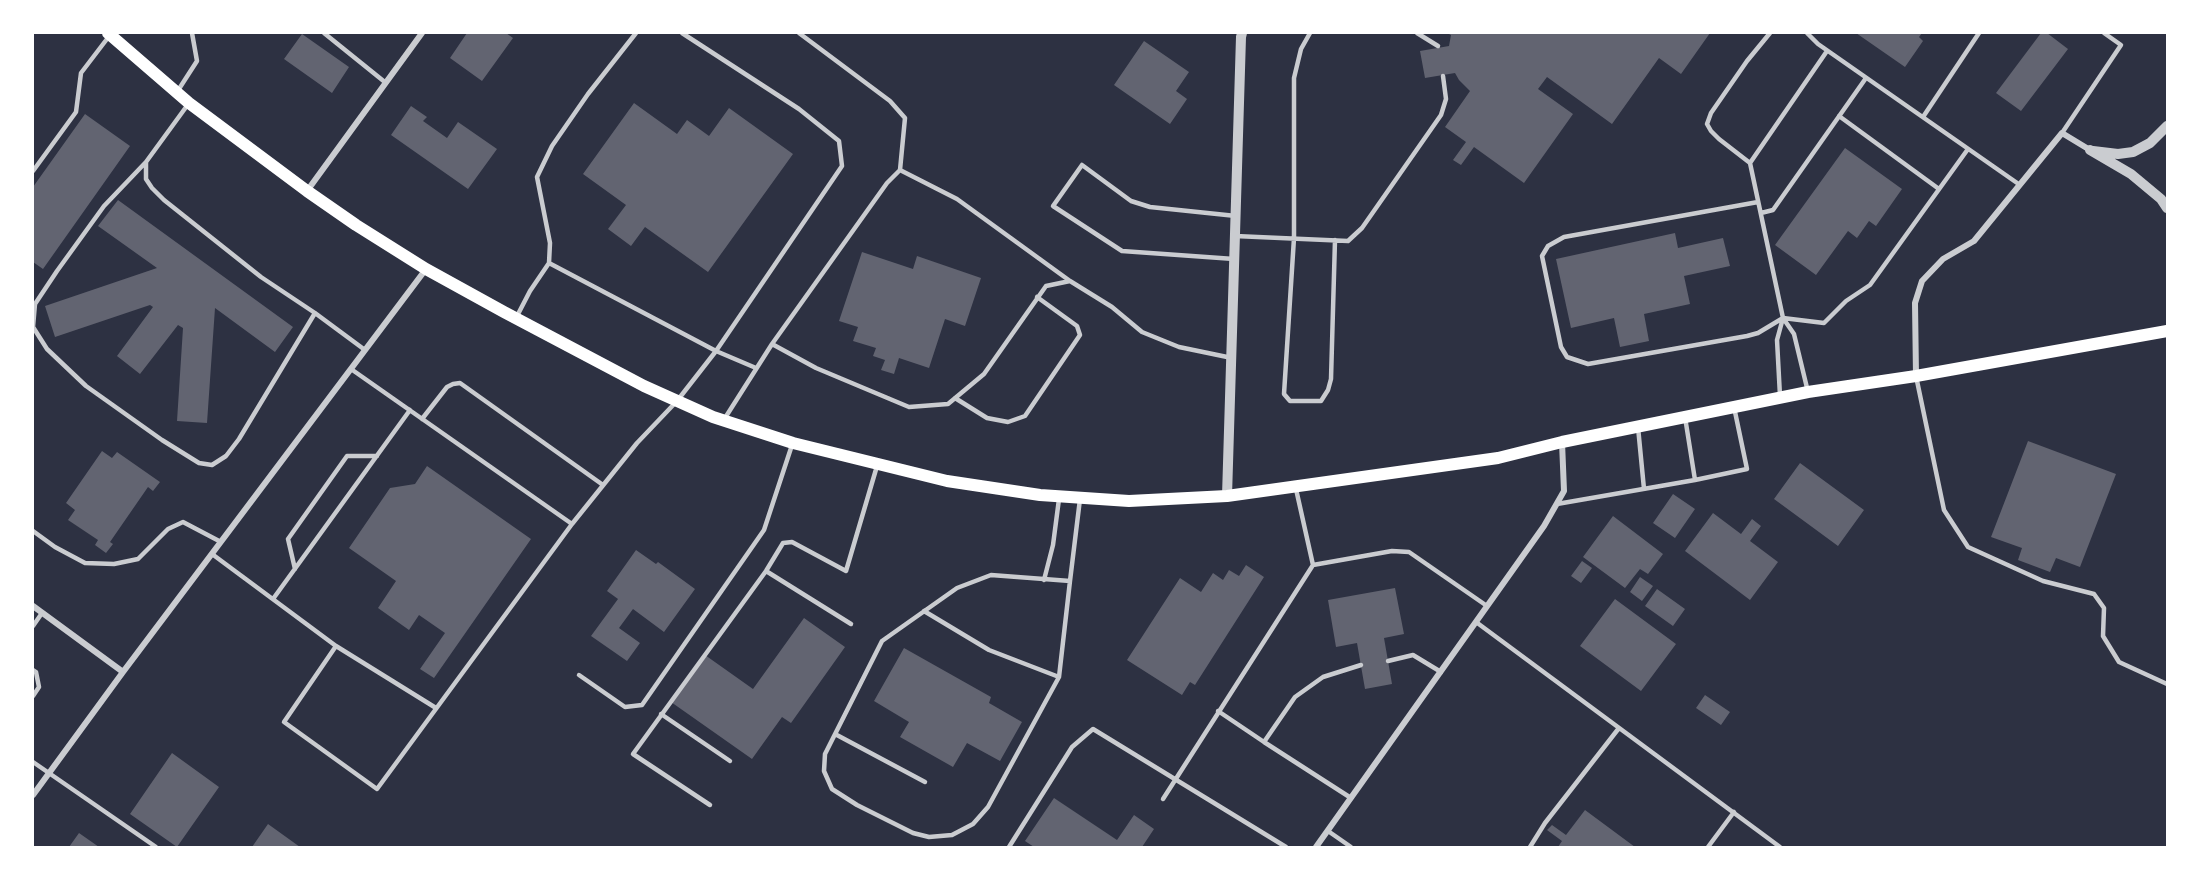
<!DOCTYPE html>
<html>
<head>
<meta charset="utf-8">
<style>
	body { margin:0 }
	#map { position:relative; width:2200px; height:880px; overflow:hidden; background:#2d3142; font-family:"Roboto Serif",serif }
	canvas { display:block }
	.frame { position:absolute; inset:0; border:34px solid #fff; pointer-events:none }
</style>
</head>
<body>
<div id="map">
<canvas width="2200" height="880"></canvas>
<div class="frame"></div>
</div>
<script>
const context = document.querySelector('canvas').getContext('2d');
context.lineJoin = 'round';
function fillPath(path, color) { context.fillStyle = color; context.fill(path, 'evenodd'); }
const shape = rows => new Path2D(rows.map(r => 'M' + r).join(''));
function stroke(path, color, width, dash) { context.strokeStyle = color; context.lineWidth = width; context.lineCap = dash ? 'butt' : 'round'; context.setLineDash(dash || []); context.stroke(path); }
const building = shape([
	[467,33,506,33,513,38,482,81,450,58],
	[1447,33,1710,33,1681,74,1659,58,1612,124,1547,77,1538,89,1573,114,1524,183,1474,147,1461,165,1453,160,1466,142,1445,127,1470,91,1459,80,1455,73,1425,78,1420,51,1449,46,1451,35],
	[1856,33,1922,33,1919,37,1923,41,1905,67],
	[2041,33,2047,33,2068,49,2021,111,1996,93],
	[302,34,349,67,332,93,284,59],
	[1144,41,1189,72,1176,91,1187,99,1170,124,1114,85],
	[634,103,677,134,687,120,709,136,729,108,793,154,708,272,645,227,631,246,608,229,626,205,583,174],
	[411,106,427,117,423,121,447,138,458,122,497,149,468,189,391,135],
	[85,114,130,146,43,269,33,262,33,187],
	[1845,148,1902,189,1876,226,1869,221,1857,238,1848,231,1816,275,1775,245],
	[118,200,293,327,275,352,215,308,207,423,177,421,183,328,178,325,140,374,117,356,153,307,150,305,55,337,45,306,157,268,98,226],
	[1675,233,1678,248,1723,238,1730,266,1684,276,1690,304,1644,314,1649,341,1620,347,1614,318,1571,328,1556,259],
	[862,252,913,269,917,256,981,278,965,326,945,319,929,368,899,358,894,374,881,370,885,360,873,356,876,348,853,341,858,327,839,321],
	[2028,441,2116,474,2080,567,2056,558,2050,572,2018,560,2022,548,1991,537],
	[102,451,112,458,117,452,160,482,153,491,148,487,110,542,113,544,106,553,95,545,98,540,68,520,75,510,66,503],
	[1800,463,1864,510,1838,546,1774,499],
	[427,466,531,539,434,678,420,669,445,633,419,615,409,630,378,608,396,581,349,548,390,488,415,484],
	[1673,494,1695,509,1675,538,1653,523],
	[1713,513,1741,534,1752,519,1761,526,1750,541,1778,562,1750,600,1685,551],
	[1613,516,1663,554,1648,574,1640,569,1625,588,1583,557],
	[636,550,656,564,658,562,695,589,664,632,633,609,619,628,640,643,627,661,591,636,618,599,607,591],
	[1582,561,1592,568,1581,583,1571,576],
	[1246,565,1264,577,1195,685,1190,682,1182,695,1127,660,1180,578,1201,592,1213,573,1223,580,1229,570,1239,576],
	[1640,577,1653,586,1642,601,1630,592],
	[1395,588,1404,634,1384,638,1392,684,1365,689,1357,643,1336,647,1328,600],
	[1657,589,1685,609,1673,626,1645,606],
	[1615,599,1676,644,1641,691,1580,646],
	[804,618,845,647,791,723,782,717,752,759,671,702,705,655,753,689],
	[904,648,991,697,989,703,1022,722,1000,761,967,743,953,767,900,737,909,722,874,701],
	[1705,695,1730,712,1721,725,1696,708],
	[172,753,219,787,177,847,130,814],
	[1054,798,1117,840,1134,815,1154,829,1142,847,1034,847,1025,841],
	[1585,810,1635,847,1558,847,1562,841,1547,830,1552,825,1566,835],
	[268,824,300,847,252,847],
	[79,833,99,847,69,847]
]);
const service = shape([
	[324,33,386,83],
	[799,33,890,101,905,118,900,170],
	[1310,33,1301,49,1294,78,1294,238,1284,394,1290,401,1321,401,1328,390,1331,379,1335,240],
	[1417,33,1438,46],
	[1807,33,1818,44,2020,185],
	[177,92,197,61,192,33],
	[189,103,146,162,146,179,152,188,164,200,261,277,315,313,365,350],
	[1839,116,1939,189],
	[1923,117,1979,33],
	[2062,133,2121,45,2104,33],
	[1750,163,1719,139,1711,131,1707,124,1711,113,1747,61,1770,33],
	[33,171,76,112,81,73,110,35],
	[1758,202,1564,237,1548,246,1542,256,1561,347,1567,357,1588,364,1747,336,1758,333,1783,318,1824,323,1846,301,1870,285,1968,149],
	[1761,213,1773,210,1866,78],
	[1235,236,1348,241,1362,228,1441,115,1446,99,1443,76],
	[1234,259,1122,251,1053,206,1082,165,1131,201,1150,207,1236,216],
	[549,263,716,351,756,368],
	[516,318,530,291,549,263,550,243,537,177,552,146,588,94,636,33],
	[33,327,47,349,86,386,162,440,199,463,212,465,226,456,239,439,315,313],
	[33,327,35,304,57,271,104,206,146,162],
	[772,344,887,183,900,170,957,199,1070,281],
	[351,369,572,524],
	[1916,376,1944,510,1968,547,2043,581,2094,594,2104,608,2103,636,2119,662,2167,684],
	[1808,392,1794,334,1783,318,1750,163,1827,51],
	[1780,396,1777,340,1783,318],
	[955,398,987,418,1008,422,1025,416,1080,335,1077,326,1037,297],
	[1685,417,1695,480,1747,469,1734,407],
	[725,418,772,344,816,368,909,407,948,404,984,374,1046,286,1070,281,1112,307,1142,332,1179,347,1232,358],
	[422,419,447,387,453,384,460,383,603,485],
	[1638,427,1644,489],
	[1296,489,1313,565],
	[1557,504,1695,480],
	[33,531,55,547,85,563,114,564,138,559,168,529,183,522,221,542],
	[212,554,336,646,284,722,377,789,572,524,637,443,677,401,716,351,842,166,839,141,799,109,682,33],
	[295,569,288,539,347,456,377,456],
	[766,571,851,624],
	[1044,580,1053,545,1059,499],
	[1070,581,991,575,957,588,882,641,825,754,824,771,832,789,857,805,913,833,929,837,952,835,973,824,988,807,1059,677,1070,581,1080,499],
	[273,599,410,410],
	[924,611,989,650,1059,677],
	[1476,622,1780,847],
	[33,626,42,613],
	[336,646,436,708],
	[1388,661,1413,655,1441,672],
	[33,670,36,672,39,687,33,696],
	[579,675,625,707,642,705,764,530,792,445],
	[1218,711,1264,742,1295,697,1323,677,1361,665],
	[661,714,730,761],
	[835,734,925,782],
	[1264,742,1351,798],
	[33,762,156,847],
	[1163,799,1313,565,1392,551,1409,552,1487,606],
	[710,805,633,754,766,571,783,543,792,542,846,571,877,466],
	[1328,831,1351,847],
	[1009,847,1072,747,1093,729,1286,847],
	[1530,847,1545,823,1619,728],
	[1708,847,1734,812]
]);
const minor = shape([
	[307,191,422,33],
	[1916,376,1915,303,1922,281,1943,259,1974,241,2062,133,2090,150],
	[33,606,123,672],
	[33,795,123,672,426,269],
	[1316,847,1544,526,1564,491,1562,442]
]);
const tertiary = shape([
	[2090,150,2131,174,2161,199,2167,208],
	[2093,151,2118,154,2133,152,2150,143,2167,126],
	[1227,496,1241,37,1242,33]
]);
const secondary = shape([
	[108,33,189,103,307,191,356,225,426,269,504,312,644,386,713,417,793,443,947,481,1040,495,1129,501,1227,496,1498,458,1562,442,1808,392,1916,376,2167,331]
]);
fillPath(building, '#626471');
stroke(service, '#caccd0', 4.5);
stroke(minor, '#caccd0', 6);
stroke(tertiary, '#caccd0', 10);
stroke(secondary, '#fff', 12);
</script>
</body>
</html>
